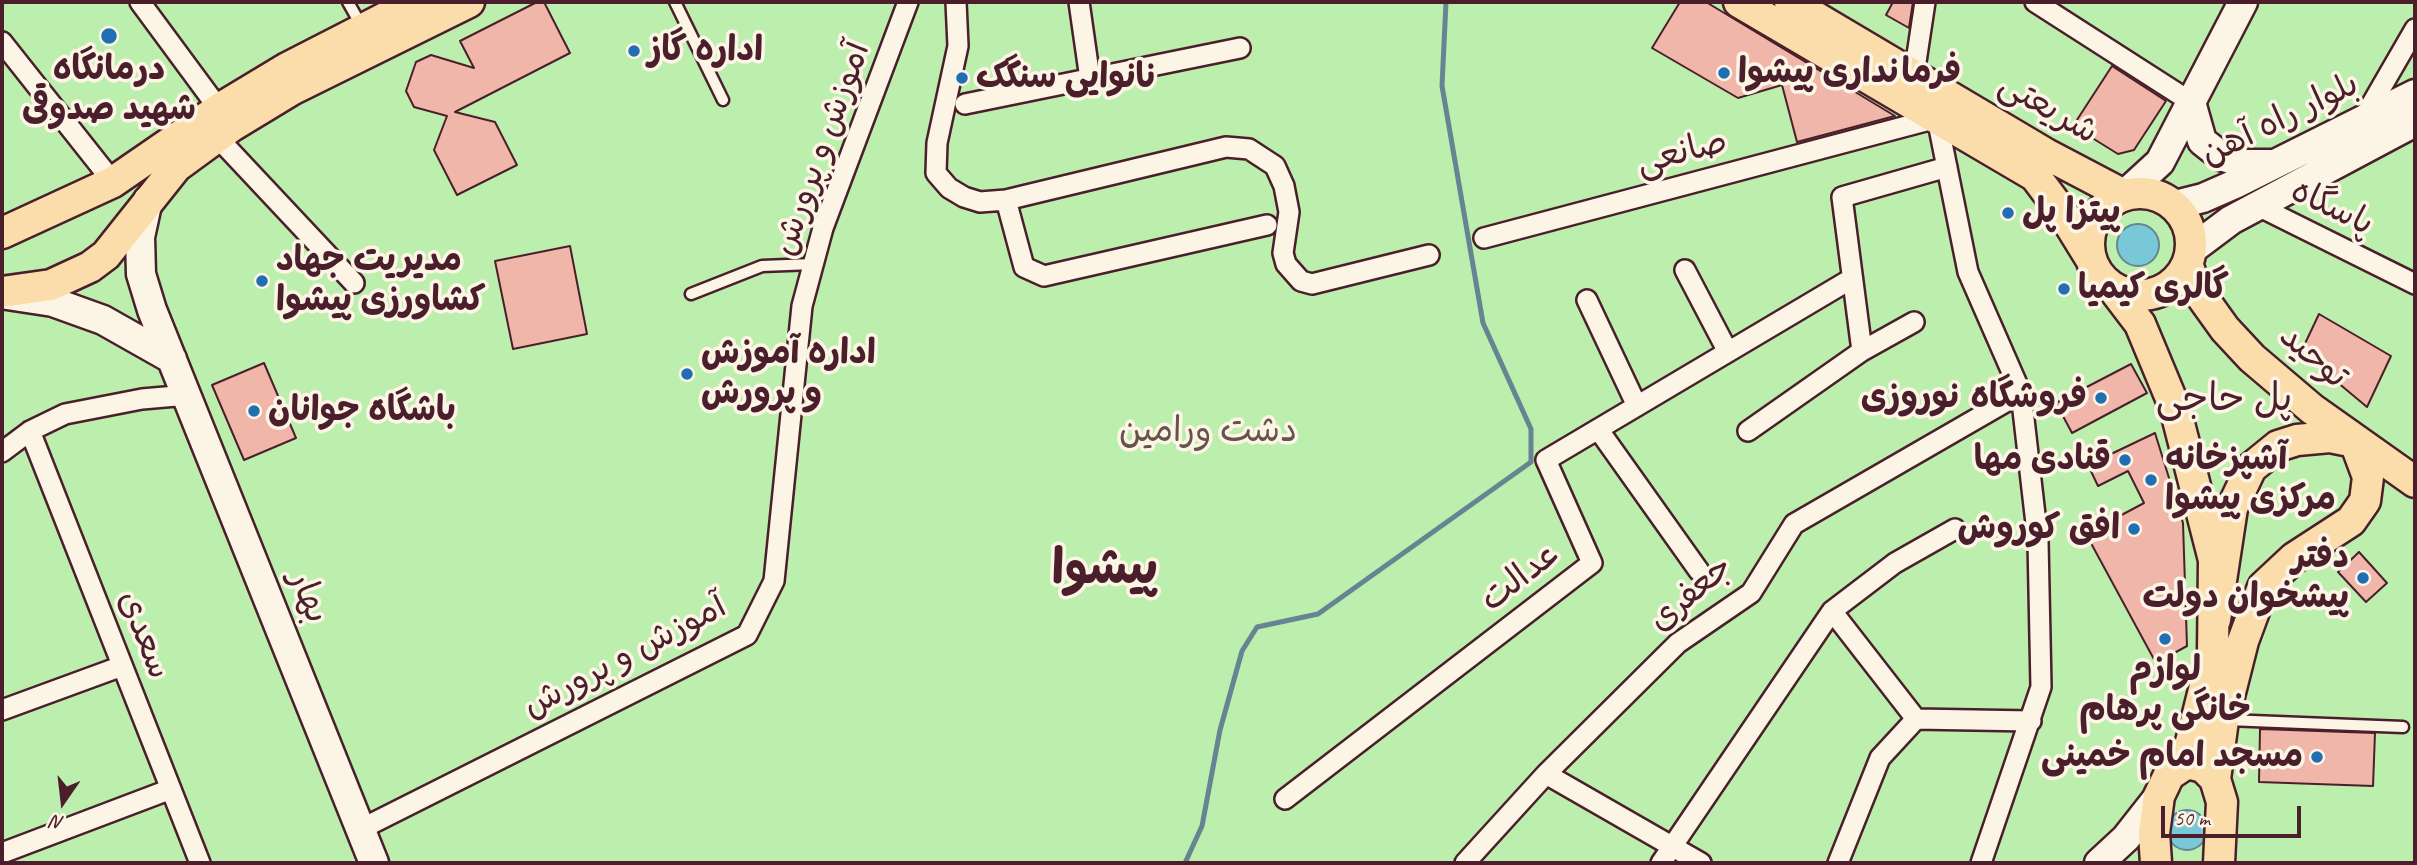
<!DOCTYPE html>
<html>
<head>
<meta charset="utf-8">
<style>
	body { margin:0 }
	#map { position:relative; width:2417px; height:865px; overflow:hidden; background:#fcf5e5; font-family:Caveat,sans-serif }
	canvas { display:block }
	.frame { position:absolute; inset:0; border:4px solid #4a1f2b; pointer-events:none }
	.north { position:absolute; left:28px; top:767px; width:70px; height:70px; -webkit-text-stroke:5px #fcf5e5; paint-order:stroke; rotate:194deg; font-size:19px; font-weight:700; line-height:28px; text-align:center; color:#4a1f2b }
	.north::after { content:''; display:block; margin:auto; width:24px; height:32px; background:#4a1f2b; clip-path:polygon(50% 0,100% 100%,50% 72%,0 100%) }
	.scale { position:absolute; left:2161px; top:806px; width:140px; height:32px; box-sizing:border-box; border:4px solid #4a1f2b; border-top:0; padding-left:9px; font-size:21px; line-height:24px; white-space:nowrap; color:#4a1f2b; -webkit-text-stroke:5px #fcf5e5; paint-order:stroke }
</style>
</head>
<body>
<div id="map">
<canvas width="2417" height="865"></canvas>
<div class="frame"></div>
<div class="north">N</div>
<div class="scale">50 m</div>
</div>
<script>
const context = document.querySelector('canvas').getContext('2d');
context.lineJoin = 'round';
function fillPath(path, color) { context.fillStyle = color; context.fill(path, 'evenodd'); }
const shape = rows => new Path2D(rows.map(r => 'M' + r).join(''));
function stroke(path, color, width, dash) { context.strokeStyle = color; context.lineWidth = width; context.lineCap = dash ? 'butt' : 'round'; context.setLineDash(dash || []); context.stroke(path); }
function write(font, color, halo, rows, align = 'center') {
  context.font = font + ' Caveat,"Playpen Sans Arabic",sans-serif'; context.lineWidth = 7; context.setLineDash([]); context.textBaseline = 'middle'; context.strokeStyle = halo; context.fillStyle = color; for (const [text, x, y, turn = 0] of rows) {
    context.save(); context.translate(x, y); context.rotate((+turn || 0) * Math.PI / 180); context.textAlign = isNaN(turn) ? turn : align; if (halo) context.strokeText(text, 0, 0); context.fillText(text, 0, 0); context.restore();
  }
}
const green = shape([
	[2,2,2415,2,2415,863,2,863]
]);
const water = shape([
	'2117 245a21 21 0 1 1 42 0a21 21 0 1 1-42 0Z',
	'2167 830a20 20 0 1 1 40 0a20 20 0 1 1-40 0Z'
]);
const stream = shape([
	[1185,863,1202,826,1220,730,1242,651,1257,627,1318,614,1531,462,1531,429,1483,323,1442,86,1446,2]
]);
const building = shape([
	[537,2,544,2,570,53,455,112,495,122,517,165,457,195,434,150,447,116,414,107,406,91,416,62,431,55,474,68,460,41,537,2],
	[1680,2,1706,2,1895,116,1797,142,1782,85,1738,98,1652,48,1680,2],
	[1893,2,1913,2,1909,28,1886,15,1893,2],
	[2112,66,2166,101,2134,150,2118,154,2073,126,2112,66],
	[570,246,587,334,513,349,495,261,570,246],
	[2319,314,2391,356,2367,407,2301,352,2319,314],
	[264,363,296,438,244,460,212,385,264,363],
	[2131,364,2147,393,2072,433,2056,403,2131,364],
	[2155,433,2183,523,2187,646,2156,663,2086,534,2144,503,2128,471,2098,486,2088,465,2155,433],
	[2359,552,2387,583,2366,602,2338,572,2359,552],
	[2260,729,2375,733,2373,786,2259,782,2260,729]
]);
const lane = shape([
	[348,2,361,25],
	[675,2,723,100],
	[691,294,762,266,813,264],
	[2227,720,2403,727]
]);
const street = shape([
	[140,2,219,109],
	[956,2,958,46,937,143,936,173,949,188,964,197,980,202,1006,200,1226,147,1249,149,1275,166,1284,186,1289,212,1283,253,1286,264,1301,281,1312,284,1429,255],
	[1079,2,1090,79],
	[2035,2,2191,102],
	[2,42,113,182],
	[1914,75,1925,2],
	[965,104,1240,48],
	[2363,119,2415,29],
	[217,137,354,283],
	[1006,200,1024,267,1044,276,1267,225],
	[2258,206,2415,284],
	[1484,238,1937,118,1968,272,2021,393,2038,541,2041,687,1981,863],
	[1685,270,1728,352],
	[1587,300,1637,406],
	[1862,351,1842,197,1947,167],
	[1598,429,1699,571],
	[30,431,200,863],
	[1748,431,1862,351,1914,322],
	[2,452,30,431,65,414,142,399,188,395],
	[1832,611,1916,719,2031,721],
	[2,710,122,666],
	[1546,774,1701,863],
	[1285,799,1592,563,1546,460,1851,279],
	[361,829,747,635,774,581,802,306,823,228,908,2],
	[2,853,171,789],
	[1465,863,1546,774,1678,643,1751,593,1794,524,2021,393],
	[1661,863,1832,611,1895,563,1955,529],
	[1838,863,1880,758,1916,719]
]);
const secondary = shape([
	[2191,102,2202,141,2221,156,2245,164,2273,164],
	[2124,195,2160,162,2243,2],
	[148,200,140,237,141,274,152,310,374,863],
	[2175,205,2203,198,2235,184,2415,94],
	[2191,250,2231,220,2415,122],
	[7,295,53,302,103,320,172,359],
	[2099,863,2126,838,2159,796]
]);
const primary = shape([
	[1739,2,2035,176,2062,212,2091,259],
	[1790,2,2046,154,2124,195],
	'2089 244a51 51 0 1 1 102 0a51 51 0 1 1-102 0Z',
	[2,233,113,182,219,109,287,68,416,2],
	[2187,264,2197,290,2225,329,2252,358,2312,409,2415,482],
	[2111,286,2140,324,2175,408,2214,560,2213,654,2190,746,2169,775],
	[2,292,51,285,90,267,106,255,176,167,232,126,293,89,469,2],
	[2215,620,2232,508,2251,468,2278,446,2297,440,2330,437,2355,442,2368,477,2365,501,2351,521,2294,558,2263,587,2243,641,2223,720,2215,779],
	[2156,863,2154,833,2159,796,2169,775,2187,763,2203,767,2215,779,2222,802,2219,863]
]);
const markers = [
	[109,36,9,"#1f6fb2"],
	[634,51,7,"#1f6fb2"],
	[1724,73,7,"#1f6fb2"],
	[962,78,7,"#1f6fb2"],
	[2008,213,7,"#1f6fb2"],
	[262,281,7,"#1f6fb2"],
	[2064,289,7,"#1f6fb2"],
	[687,374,7,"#1f6fb2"],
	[2101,398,7,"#1f6fb2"],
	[254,411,7,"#1f6fb2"],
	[2125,460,7,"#1f6fb2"],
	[2151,480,7,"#1f6fb2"],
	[2134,529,7,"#1f6fb2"],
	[2363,578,7,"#1f6fb2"],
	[2165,639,7,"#1f6fb2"],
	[2317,757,7,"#1f6fb2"]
];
const poiNames = [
	["اداره گاز",648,51],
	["درمانگاه",109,70,"center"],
	["شهید صدوقی",109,110,"center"],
	["فرمانداری پیشوا",1738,73],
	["نانوایی سنگک",976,78],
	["پیتزا پل",2022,213],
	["مدیریت جهاد",276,261],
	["کشاورزی پیشوا",276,301],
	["گالری کیمیا",2078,289],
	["اداره آموزش",701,354],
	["و پرورش",701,394],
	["فروشگاه نوروزی",2087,398,"right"],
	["باشگاه جوانان",268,411],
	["قنادی مها",2111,460,"right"],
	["آشپزخانه",2165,460],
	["مرکزی پیشوا",2165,500],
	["افق کوروش",2120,529,"right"],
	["دفتر",2349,558,"right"],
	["پیشخوان دولت",2349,598,"right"],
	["لوازم",2165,671,"center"],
	["خانگی پرهام",2165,711,"center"],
	["مسجد امام خمینی",2303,757,"right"]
];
const streetNames = [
	["شریعتی",2048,109,30],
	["بلوار راه آهن",2280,120,-26],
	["آموزش و پرورش",822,149,-70],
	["صانعی",1682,153,-15],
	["پاسگاه",2332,208,26],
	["توحید",2313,357,41],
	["عدالت",1521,577,-38],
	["جعفری",1691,594,-40],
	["بهار",308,597,68],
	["سعدی",144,635,69],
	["آموزش و پرورش",625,657,-28]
];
const parkNames = [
	["دشت ورامین",1208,432]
];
const quarterNames = [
	["پل حاجی",2224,400]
];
const townNames = [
	["پیشوا",1105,570]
];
fillPath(green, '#bceead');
fillPath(water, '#79c8d7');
stroke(water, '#668492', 2);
stroke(stream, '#668492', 5);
fillPath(building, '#efb6a9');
stroke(building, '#4a1f2b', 2);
stroke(lane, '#4a1f2b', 15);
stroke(street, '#4a1f2b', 24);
stroke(secondary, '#4a1f2b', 33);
stroke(primary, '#4a1f2b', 35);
stroke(lane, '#fcf5e5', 10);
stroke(street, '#fcf5e5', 19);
stroke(secondary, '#fcf5e5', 28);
stroke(primary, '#fbddab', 30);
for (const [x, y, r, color] of markers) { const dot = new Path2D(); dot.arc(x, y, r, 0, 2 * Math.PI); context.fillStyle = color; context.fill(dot); stroke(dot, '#fcf5e5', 2.5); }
write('bold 35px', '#4a1f2b', '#fcf5e5', poiNames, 'left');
write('35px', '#4a1f2b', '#fcf5e5', streetNames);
write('35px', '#66534c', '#fcf5e5', parkNames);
write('38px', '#4a1f2b', '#fcf5e5', quarterNames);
write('bold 49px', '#4a1f2b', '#fcf5e5', townNames);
</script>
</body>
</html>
